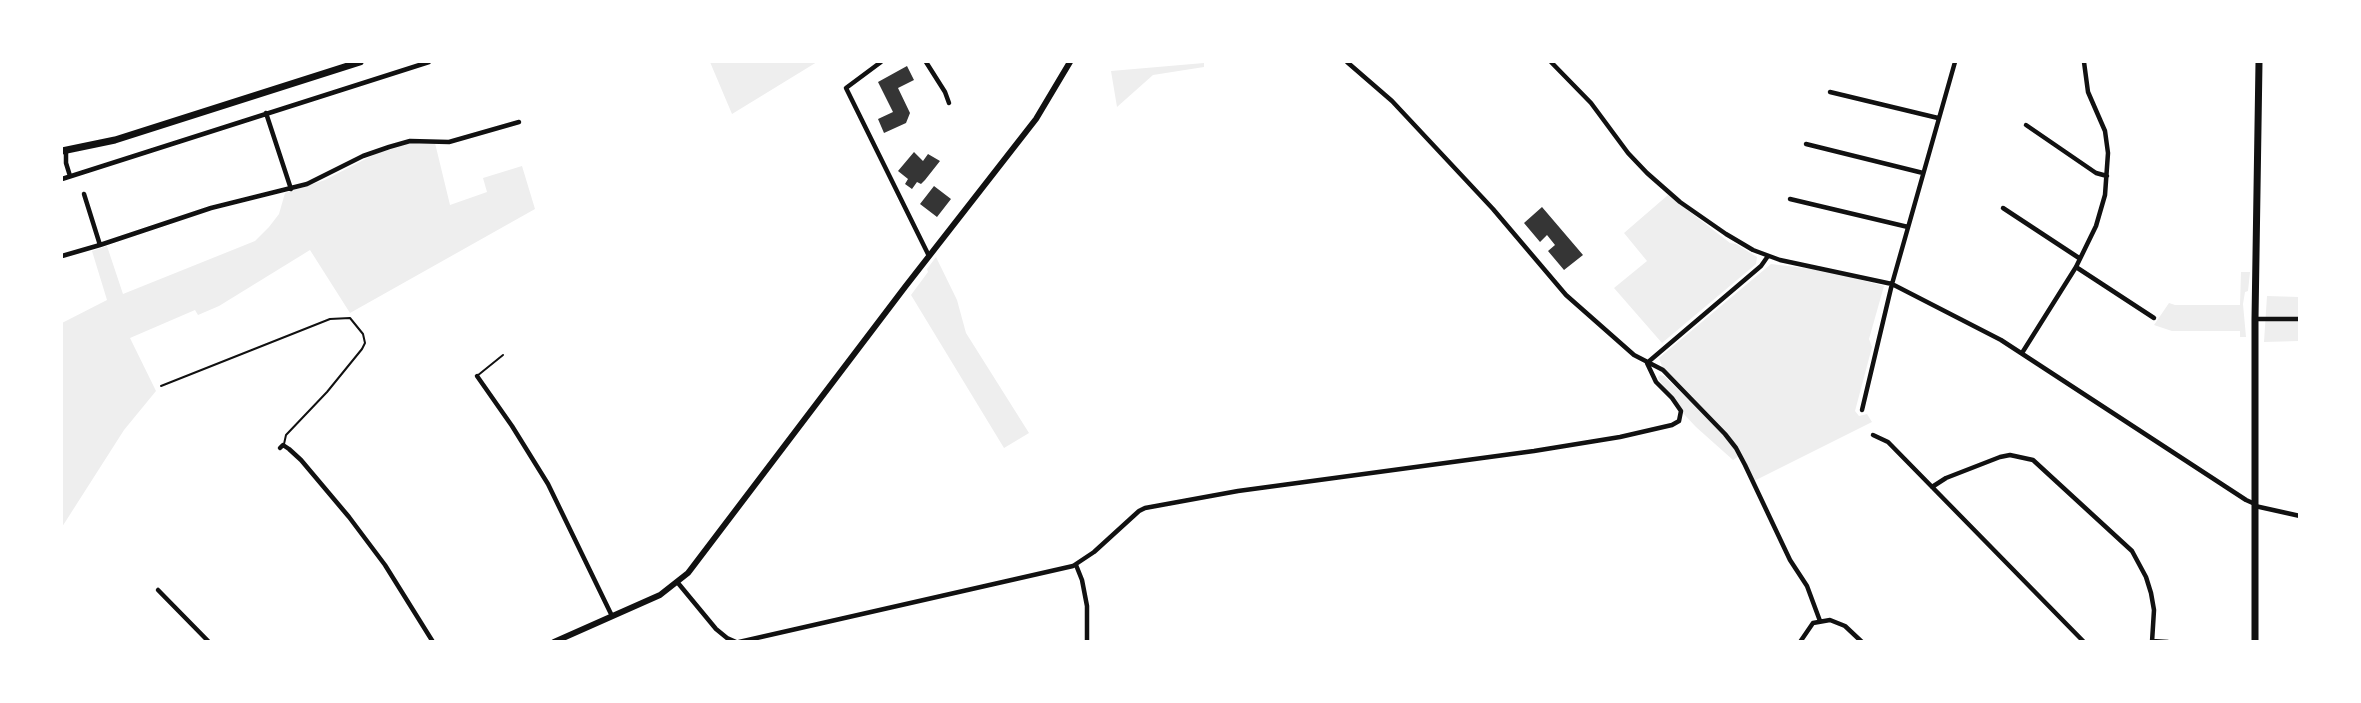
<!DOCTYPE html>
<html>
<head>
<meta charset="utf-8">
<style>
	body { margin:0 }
	#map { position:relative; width:2361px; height:703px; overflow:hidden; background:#fff; font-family:"DejaVu Sans",sans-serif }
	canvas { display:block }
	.frame { position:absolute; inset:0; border:63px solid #fff; pointer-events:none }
</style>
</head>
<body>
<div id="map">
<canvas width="2361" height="703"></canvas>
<div class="frame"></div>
</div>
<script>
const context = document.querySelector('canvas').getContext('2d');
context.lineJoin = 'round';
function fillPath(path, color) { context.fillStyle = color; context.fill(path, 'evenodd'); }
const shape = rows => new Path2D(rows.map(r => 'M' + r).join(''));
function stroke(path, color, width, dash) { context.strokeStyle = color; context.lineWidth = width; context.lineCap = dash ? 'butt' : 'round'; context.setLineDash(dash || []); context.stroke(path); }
const green = shape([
	[710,62,817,62,732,114],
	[1204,63,1204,67,1153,75,1117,107,1111,71],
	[411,143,435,143,450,205,487,192,483,178,522,166,535,209,350,313,310,250,219,306,198,315,195,310,130,338,156,391,124,430,62,527,62,323,107,300,92,251,107,246,123,294,255,241,269,227,279,214,285,193,325,180,377,153],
	[1668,195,1730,243,1736,244,1757,257,1756,264,1662,343,1614,288,1647,261,1624,233],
	[936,257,957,300,966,333,1029,433,1004,448,911,295,928,272,927,269],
	[1771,264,1828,271,1884,286,1869,339,1872,347,1855,411,1859,416,1867,414,1872,422,1754,481,1737,448,1663,369,1659,358],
	[2241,272,2250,272,2248,291,2245,292,2243,304,2246,337,2240,337,2240,331,2172,331,2154,325,2169,303,2175,305,2240,305],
	[2267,296,2299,297,2299,341,2264,342],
	[1660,375,1664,376,1723,434,1739,456,1733,460,1696,427,1681,411,1659,380,1658,377]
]);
const building = shape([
	[907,66,914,80,898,88,910,113,906,123,884,133,878,119,893,112,878,82],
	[914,152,923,161,928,154,940,161,925,180,921,184,917,182,912,189,905,184,908,179,898,171],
	[934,186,951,199,937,217,920,204],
	[1542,207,1583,255,1564,270,1548,251,1555,245,1547,235,1540,242,1524,223]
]);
const service = shape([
	[477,376,503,355],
	[161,386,330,319,350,318,363,334,365,343,362,349,327,392,286,435,284,444]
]);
const minor = shape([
	[881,62,846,88,929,256],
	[926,62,945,92,949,103],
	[1347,62,1392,101,1493,209,1566,295,1634,355,1663,370,1725,434,1736,448,1745,465,1790,560,1807,586,1820,621],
	[1551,62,1591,103,1628,153,1647,173,1680,202,1726,234,1753,250,1780,260,1892,284,2001,340,2246,500,2255,504],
	[1830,92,1938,118],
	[266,113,291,189],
	[2026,125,2096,173,2107,176],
	[1806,144,1923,173],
	[66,150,66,163,70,176],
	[62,179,429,62],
	[84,194,100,245],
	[1790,199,1908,227],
	[2003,208,2079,258],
	[62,256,100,245,211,208,307,184,363,156,389,147,410,141,449,142,519,122],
	[2076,267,2154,318],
	[2255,319,2300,319],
	[2022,353,2076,267,2096,226,2105,195,2108,153,2105,131,2088,92,2084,62],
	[1647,363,1761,266,1768,256],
	[477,376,512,426,548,484,612,616],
	[1862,410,1892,284,1955,62],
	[1873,435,1888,442,2084,642],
	[280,448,283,445,289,449,301,460,349,517,385,565,433,642],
	[1932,487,1946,478,2000,457,2010,455,2033,460,2132,551,2146,577,2151,593,2154,610,2152,642],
	[2255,506,2300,516],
	[1076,565,1082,580,1087,606,1087,642],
	[678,583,716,629,727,638,736,642],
	[158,590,209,642],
	[2152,641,2168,642],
	[739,642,1073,566,1094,552,1139,511,1145,508,1238,491,1534,451,1620,437,1672,425,1679,421,1681,411,1672,398,1656,382,1647,363],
	[1800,642,1813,623,1830,620,1845,626,1862,642]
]);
const tertiary = shape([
	[554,642,660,595,688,573,905,287,1036,119,1070,62]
]);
const secondary = shape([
	[62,151,115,140,360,62],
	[2255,642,2255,319,2259,62]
]);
fillPath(green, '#eee');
fillPath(building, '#353535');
stroke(service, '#111', 2);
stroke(minor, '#111', 4.5);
stroke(tertiary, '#111', 6);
stroke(secondary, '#111', 7);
</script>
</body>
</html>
